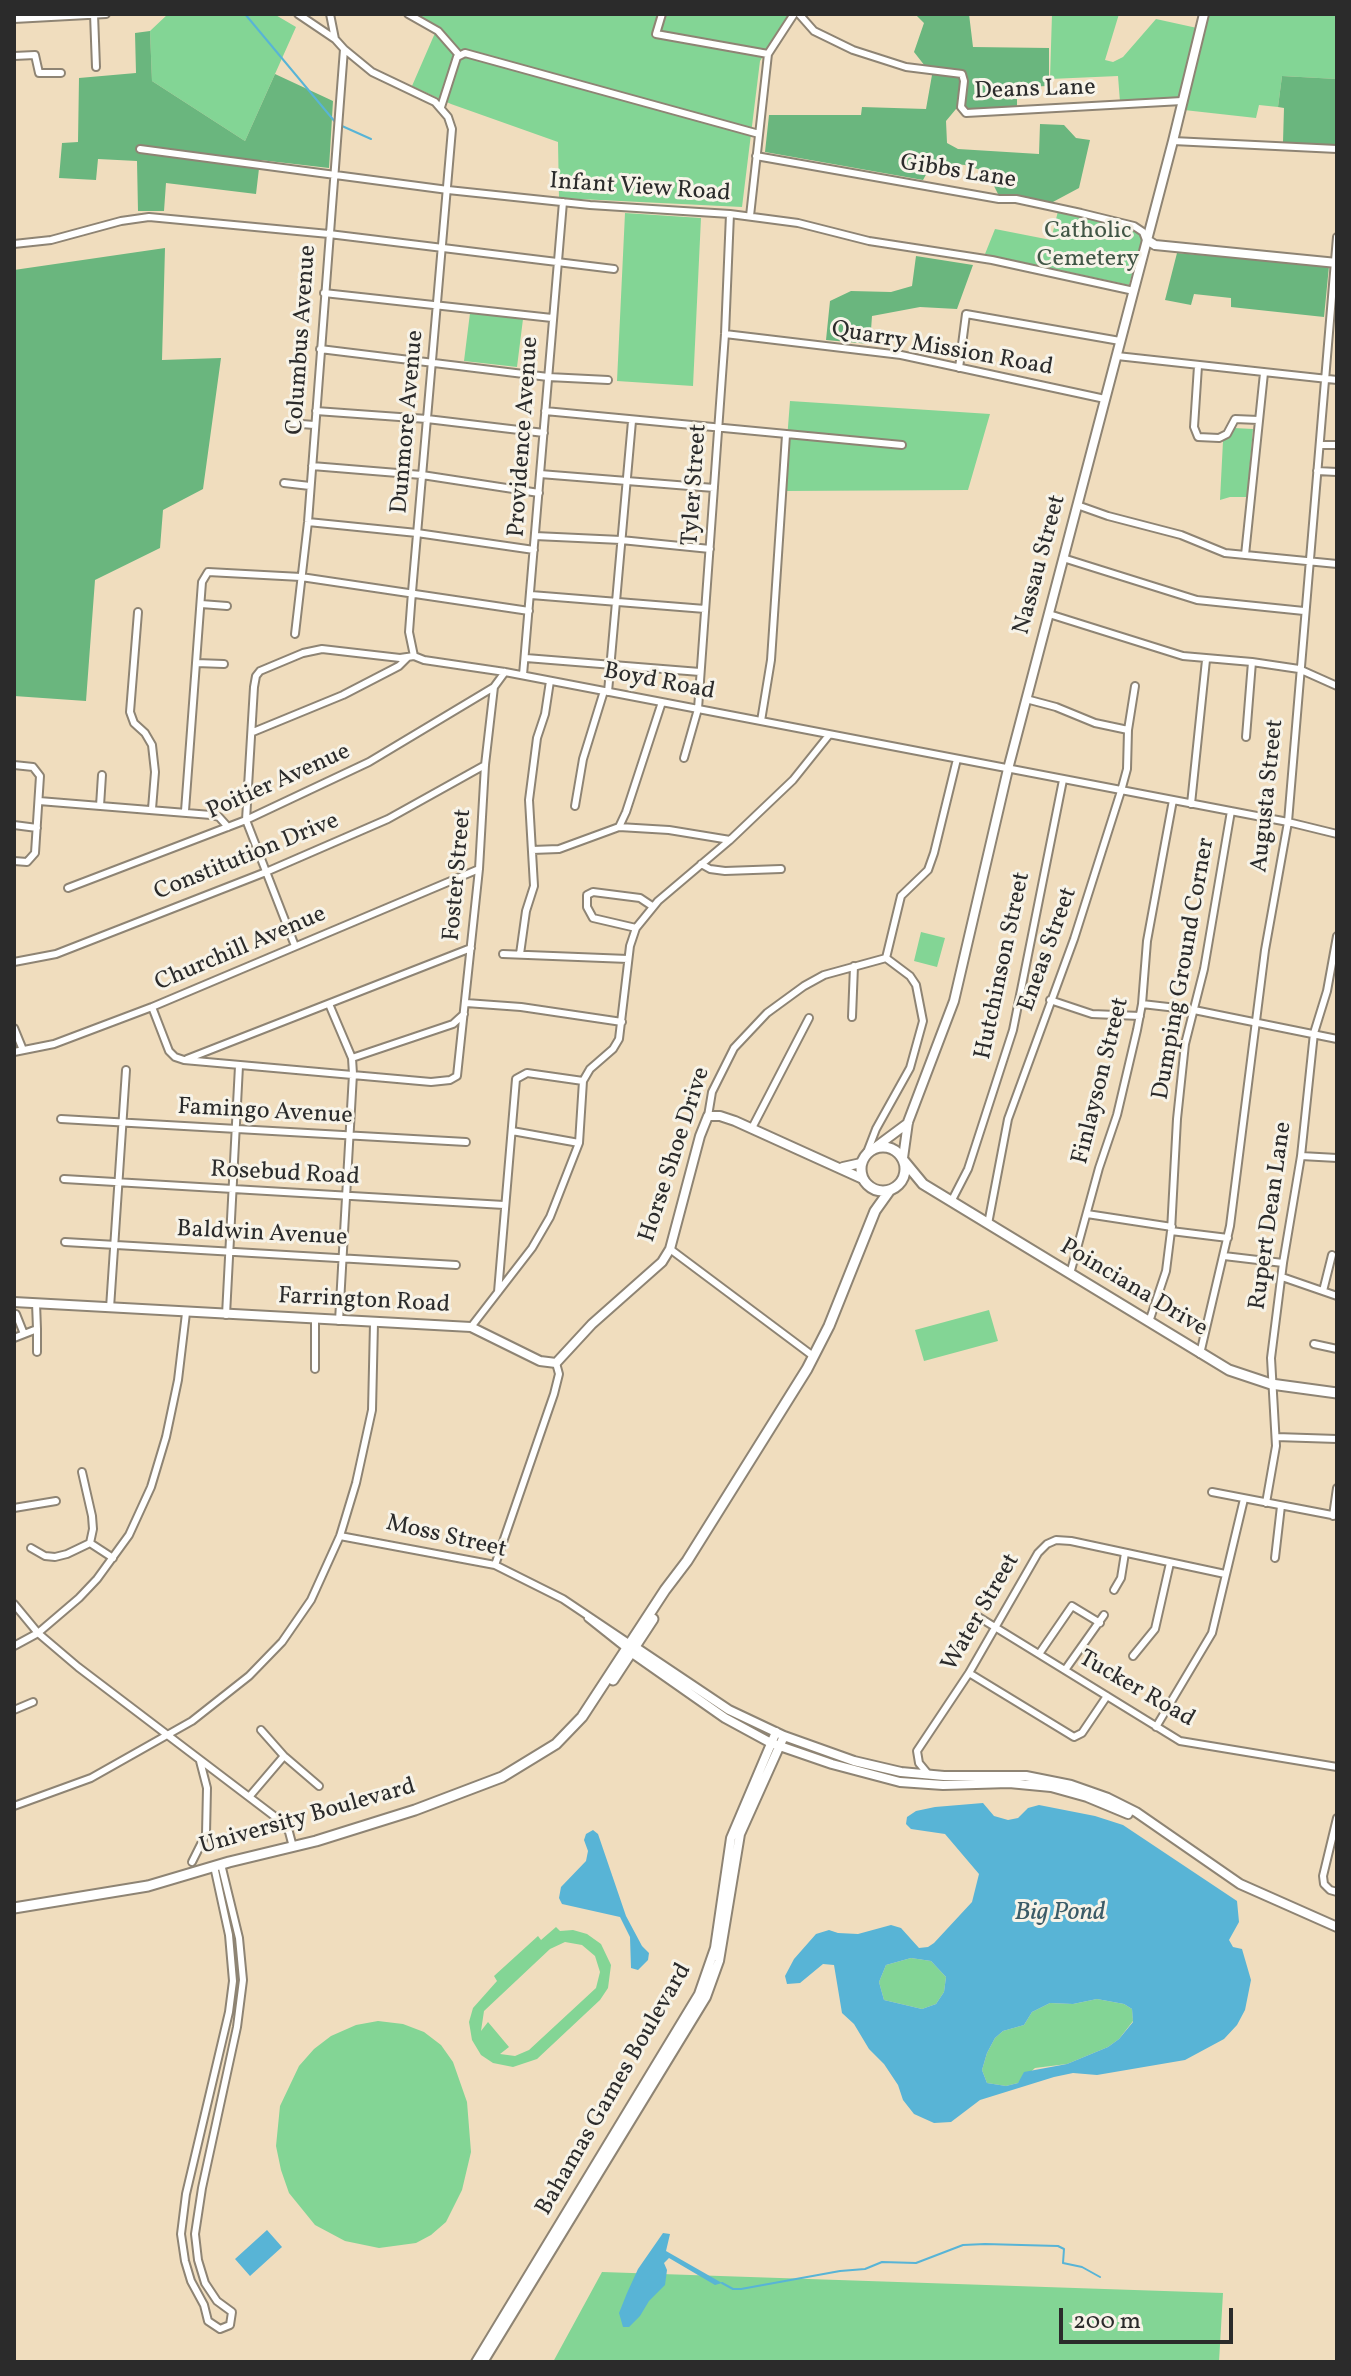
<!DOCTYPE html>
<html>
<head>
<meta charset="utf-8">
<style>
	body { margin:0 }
	#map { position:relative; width:1351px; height:2376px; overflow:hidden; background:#f0ddbe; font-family:Vollkorn,serif }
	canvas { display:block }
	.frame { position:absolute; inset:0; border:16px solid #2b2b2b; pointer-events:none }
	.scale { position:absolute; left:1059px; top:2308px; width:174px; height:36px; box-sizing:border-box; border:4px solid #2b2b2b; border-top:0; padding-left:10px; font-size:24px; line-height:28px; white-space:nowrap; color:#2b2b2b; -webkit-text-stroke:6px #f7f3e8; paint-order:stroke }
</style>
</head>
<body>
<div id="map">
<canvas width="1351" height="2376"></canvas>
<div class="frame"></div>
<div class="scale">200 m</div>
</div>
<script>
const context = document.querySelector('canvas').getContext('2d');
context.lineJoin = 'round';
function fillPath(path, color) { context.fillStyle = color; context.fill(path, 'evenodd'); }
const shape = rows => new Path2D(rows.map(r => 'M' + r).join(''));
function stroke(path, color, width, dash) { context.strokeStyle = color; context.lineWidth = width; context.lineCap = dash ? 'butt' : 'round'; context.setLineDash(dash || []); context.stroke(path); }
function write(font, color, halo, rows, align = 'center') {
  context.font = font + ' Vollkorn,serif'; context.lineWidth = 6; context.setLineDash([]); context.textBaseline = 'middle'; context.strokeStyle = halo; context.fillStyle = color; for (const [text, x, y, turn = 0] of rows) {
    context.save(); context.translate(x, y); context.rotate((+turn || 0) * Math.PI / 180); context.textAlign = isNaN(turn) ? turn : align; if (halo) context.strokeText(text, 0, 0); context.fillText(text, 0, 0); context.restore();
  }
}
const green = shape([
	[168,14,274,14,296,27,245,141,152,81,150,31],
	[403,14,790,14,760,61,742,207,559,198,558,142,451,104,412,86,435,33],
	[1052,14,1119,14,1105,60,1113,62,1123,57,1156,19,1197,28,1178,98,1120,102,1118,76,1050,79],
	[1209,14,1337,14,1337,79,1282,76,1278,107,1259,105,1256,118,1184,110],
	[1058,211,1140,231,1143,236,1129,285,985,254,995,229,1051,240],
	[625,213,701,218,693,386,617,381],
	[470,313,523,319,517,367,464,361],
	[790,401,990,414,968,490,783,491],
	[1234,428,1253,429,1247,497,1230,497,1220,500,1223,441],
	[921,932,945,938,937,967,914,961],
	[989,1310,998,1341,924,1361,915,1330],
	[556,1927,560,1931,573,1930,587,1934,601,1944,611,1965,608,1988,600,2000,537,2059,513,2067,493,2063,481,2055,472,2040,469,2022,473,2008,497,1981,494,1976,538,1936,541,1940],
	[565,1942,582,1945,595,1956,600,1972,596,1988,529,2050,515,2056,500,2054,509,2047,488,2022,481,2031,484,2011,550,1949],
	[911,1958,931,1961,946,1977,944,1992,936,2004,922,2009,884,2000,879,1982,886,1965],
	[1097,1999,1124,2004,1132,2009,1133,2021,1119,2039,1108,2047,1067,2064,1035,2068,1018,2083,1006,2086,987,2083,982,2070,987,2053,995,2038,1003,2031,1024,2025,1032,2012,1050,2003,1073,2004],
	[378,2021,403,2024,424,2032,441,2045,453,2062,467,2102,471,2152,462,2190,446,2222,431,2235,416,2243,379,2248,345,2241,315,2225,289,2193,281,2170,276,2146,280,2106,299,2066,314,2049,331,2036,356,2025],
	[602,2272,1223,2293,1219,2362,553,2362]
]);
const forest = shape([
	[915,14,969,14,973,47,1049,48,1049,86,1017,87,1017,107,956,109,946,121,947,143,958,149,1039,154,1040,124,1064,125,1076,138,1090,140,1079,188,1051,203,998,194,987,172,965,165,933,162,923,180,765,152,769,115,861,115,862,107,926,109,932,75,914,52,924,23],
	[150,31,152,81,245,141,275,74,333,101,329,168,260,160,256,194,166,183,164,211,138,211,137,161,98,159,96,180,59,178,62,143,78,142,79,78,136,73,135,33],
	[1282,76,1337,79,1337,145,1283,142,1284,108,1278,107],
	[165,248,162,360,221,358,203,489,163,510,160,548,95,580,86,701,14,696,14,270],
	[1177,253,1329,266,1324,317,1231,307,1231,298,1194,294,1191,305,1165,300],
	[916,256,973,265,957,309,920,307,872,316,870,344,826,340,830,301,851,291,891,292,912,286]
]);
const water = shape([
	[983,1803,994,1816,1008,1820,1018,1818,1028,1808,1039,1805,1095,1816,1123,1825,1237,1901,1239,1922,1229,1940,1233,1947,1242,1949,1251,1980,1245,2010,1237,2025,1224,2039,1185,2060,1097,2075,1073,2073,1054,2077,980,2100,951,2122,934,2123,914,2114,903,2100,898,2085,884,2064,869,2049,854,2024,842,2013,834,1965,823,1964,800,1983,787,1984,785,1976,794,1959,816,1934,829,1930,838,1933,858,1934,891,1925,901,1928,919,1948,928,1947,934,1943,972,1902,979,1874,945,1834,911,1829,906,1824,907,1817,916,1811,935,1807],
	[911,1958,931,1961,946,1977,944,1992,936,2004,922,2009,884,2000,879,1982,886,1965],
	[1097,1999,1124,2004,1132,2009,1133,2022,1119,2039,1108,2047,1067,2064,1024,2072,1018,2083,1006,2086,987,2083,982,2070,987,2053,995,2038,1003,2031,1024,2025,1032,2012,1050,2003,1073,2004],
	[593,1830,598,1834,626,1916,642,1946,649,1953,648,1960,638,1970,631,1968,630,1937,620,1917,562,1904,559,1898,561,1887,586,1861,588,1851,584,1840,586,1834],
	[267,2230,282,2247,250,2276,235,2259],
	[663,2233,670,2234,666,2251,722,2283,715,2285,669,2258,664,2263,667,2270,665,2285,649,2301,640,2316,629,2327,623,2327,619,2313,627,2293,638,2269]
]);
const stream = shape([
	[245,14,336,123],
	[342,126,371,139],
	[722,2283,733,2289,741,2289,840,2271,865,2269,882,2262,916,2263,963,2245,985,2244,1058,2246,1064,2249,1063,2263,1082,2267,1100,2277]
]);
const street = shape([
	[94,14,96,67],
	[298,14,335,39],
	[330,14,335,39,344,49,372,72,435,102,448,117,452,129,412,592,409,632,414,656],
	[408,14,438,31,459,55],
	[662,14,656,34,768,54],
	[799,14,814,31,853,50,906,67,962,74,964,81,961,107,966,113,1182,101],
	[14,19,106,14],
	[14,56,35,55,39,73,61,73],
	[441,107,457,57,465,53,759,134],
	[1173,141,1337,149],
	[140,149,448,190,590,205,730,214,798,223,869,241,992,260,1134,291],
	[756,156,999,199,1016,199,1081,213,1134,226,1143,232,1146,240],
	[750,216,768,54,794,14],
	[14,244,51,240,121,221,149,217,329,234,614,269],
	[324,293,552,318],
	[725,334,901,355,1105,399],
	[320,349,548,377,608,380],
	[1117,356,1337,380],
	[1198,366,1194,427,1198,437,1219,438,1227,434,1235,419,1258,420],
	[959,368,966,314,1120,341],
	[316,411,427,419,544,433],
	[545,411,902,445],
	[289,423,314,425],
	[1320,445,1337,445],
	[312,466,422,475,539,493],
	[1317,471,1337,472],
	[540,474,714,488],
	[284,483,310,486],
	[1077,505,1108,516,1181,535,1225,553,1337,564],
	[308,522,417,533,534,550],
	[535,536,621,540,710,549],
	[1245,555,1264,373],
	[1063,558,1197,600,1304,611],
	[531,595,705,609],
	[201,604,227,606],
	[138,612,130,712,134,723,145,733,152,745,155,772,152,809],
	[1049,614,1183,656,1252,662,1299,669,1337,686],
	[295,634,308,522,344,49],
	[526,658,700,672],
	[196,663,224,664],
	[523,675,563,202],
	[608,692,632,421],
	[1026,699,1056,707,1095,723,1128,730],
	[761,721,771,660,786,435],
	[253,732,343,695,399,666,407,658],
	[1246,737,1252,662],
	[684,758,698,709,725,334,730,214],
	[14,765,33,767,40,776,35,853,27,862,14,861],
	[39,801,211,815,219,817,228,827],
	[1191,804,1206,660],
	[100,806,102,775],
	[575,806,583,759,604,691],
	[185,811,202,582,208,572,301,577,529,611],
	[14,825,37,828],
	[619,827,669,830,730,840],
	[532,850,559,849,619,827,626,812,662,702],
	[701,864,710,869,725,871,781,869],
	[68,888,246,820,369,762,494,687],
	[636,928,593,918,587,907,587,895,593,892,640,898,652,906],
	[295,946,246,820,254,687,256,676,260,671,303,653,322,649,400,658,414,656,424,660,505,672,1288,822,1337,834],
	[503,954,628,959],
	[520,954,526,911,534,886,529,800,537,738,545,714,550,681],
	[886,958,901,896,928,870,934,853,957,759],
	[14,962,56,954,266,872,388,819,485,765],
	[1050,1000,1092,1014,1140,1016],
	[466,1003,521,1007,622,1022],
	[329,1004,352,1058,353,1074,339,1321],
	[1142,1004,1194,1010,1337,1039],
	[152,1007,169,1051,175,1057,184,1060,431,1082,450,1080,457,1076,479,869,485,765,494,687,505,672],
	[852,1017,854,966],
	[14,1028,23,1050],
	[14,1052,54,1044,152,1007,479,869],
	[352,1058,453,1024,464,1014],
	[187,1059,471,948],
	[708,1116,712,1092,734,1048,767,1013,804,986,824,975,886,958],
	[61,1119,466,1142],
	[752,1128,809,1018],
	[512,1131,579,1143],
	[866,1155,876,1129,910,1068,923,1021,916,985,910,976,886,958],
	[1301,1156,1337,1158],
	[64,1179,504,1205],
	[951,1202,968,1169,1013,1030,1063,780],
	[1087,1214,1172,1227],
	[988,1224,1008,1119,1074,939,1121,791,1127,769,1128,730,1135,686],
	[1171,1231,1228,1238],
	[65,1242,456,1265],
	[670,1249,813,1356],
	[1224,1256,1283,1263],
	[1070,1274,1099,1168,1117,1115,1137,1030,1142,1004,1147,941,1173,800],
	[1282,1277,1337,1296],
	[1323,1291,1332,1255],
	[498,1292,516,1079,527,1073,583,1081],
	[110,1308,126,1070],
	[16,1314,24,1334],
	[226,1315,239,1066],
	[1149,1322,1166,1271,1171,1231,1177,1119,1185,1044,1204,969,1231,811],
	[471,1327,532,1248,550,1217,579,1143,583,1081,590,1069,613,1049,619,1039,630,946,636,928,658,901,730,840,793,780,829,735],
	[37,1329,37,1352],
	[14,1338,37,1329,36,1303],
	[1314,1344,1337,1349],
	[1200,1354,1230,1226,1265,950,1288,822,1337,237],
	[315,1369,315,1320],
	[1276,1437,1337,1439],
	[1212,1492,1337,1516],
	[1266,1503,1276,1446,1271,1358,1283,1263,1301,1156,1314,1033,1327,991,1337,936],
	[14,1508,56,1501],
	[1333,1516,1337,1488],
	[340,1536,495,1565,563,1599,630,1644],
	[90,1543,113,1558],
	[31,1548,45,1556,55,1557,67,1554,90,1543,93,1529,92,1516,82,1472],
	[1275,1558,1281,1506],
	[495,1565,554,1394,559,1374,556,1363],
	[1114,1590,1121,1578,1125,1553],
	[14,1604,38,1633,78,1667,282,1822,289,1832,293,1847],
	[977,1616,1180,1741,1337,1767],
	[588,1618,627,1649],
	[14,1646,38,1633,79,1598,97,1579,129,1535,151,1487,166,1437,178,1380,186,1313],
	[1039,1654,1072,1606,1100,1623],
	[1133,1656,1155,1629,1170,1563],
	[1065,1670,1104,1615],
	[969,1673,1074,1737,1082,1733,1107,1696],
	[14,1710,33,1702],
	[1156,1727,1212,1633,1244,1499],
	[261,1730,284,1756,319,1786],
	[928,1774,919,1763,917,1751,969,1673,1038,1553,1047,1544,1056,1540,1071,1541,1225,1574],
	[249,1797,284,1756],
	[14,1806,91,1778,192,1721,249,1676,282,1642,311,1600,340,1536,356,1483,372,1410,374,1323],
	[1337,1818,1323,1876,1324,1884,1330,1890,1337,1892],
	[192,1862,206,1834,207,1788,200,1761],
	[214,1866,229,1935,233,1981,229,2012,186,2194,181,2234,185,2261,191,2281,204,2305,208,2321,220,2329,230,2325,232,2312,217,2301,205,2283,198,2260,195,2234,202,2188,237,2027,243,1980,239,1938,221,1864]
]);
const secondary = shape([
	[1147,240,1155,245,1337,263],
	[873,1149,908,1123],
	[903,1158,908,1122,954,1001,1008,769,1173,141,1204,14],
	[843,1167,861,1163],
	[14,1302,471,1327,540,1361,556,1363,592,1324,662,1262,670,1249,700,1136,708,1116,720,1116,735,1121,863,1179],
	[632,1645,729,1710,784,1736,854,1761,901,1772,944,1776,1026,1776,1071,1785,1108,1798,1136,1812,1240,1884,1337,1927],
	[628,1650,725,1718,771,1743,832,1764,900,1782,943,1785,1009,1783,1051,1787,1087,1797,1128,1814],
	[476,2362,699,1994,715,1948,731,1838,776,1732],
	[483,2362,706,1997,719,1961,740,1834,784,1736]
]);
const primary = shape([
	'861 1169a22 22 0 1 1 44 0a22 22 0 1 1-44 0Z',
	[904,1161,923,1184,1229,1370,1271,1384,1337,1393],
	[613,1680,653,1619],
	[14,1908,148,1886,229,1862,316,1841,415,1810,502,1777,556,1744,582,1717,665,1590,687,1561,807,1369,829,1326,875,1211,890,1190]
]);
const streetNames = [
	["Deans Lane",1035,91,-2],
	["Gibbs Lane",958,173,9],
	["Infant View Road",640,189,4],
	["Columbus Avenue",303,340,-86],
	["Quarry Mission Road",942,350,10],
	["Dunmore Avenue",409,422,-85],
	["Providence Avenue",525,437,-86],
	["Tyler Street",696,485,-86],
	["Nassau Street",1041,565,-75],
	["Boyd Road",659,683,11],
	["Poitier Avenue",279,783,-24],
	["Augusta Street",1269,796,-84],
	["Constitution Drive",247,858,-22],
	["Foster Street",459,875,-85],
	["Churchill Avenue",241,950,-23],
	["Eneas Street",1049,950,-70],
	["Hutchinson Street",1004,966,-78],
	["Dumping Ground Corner",1185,969,-80],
	["Finlayson Street",1102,1081,-76],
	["Famingo Avenue",265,1113,3],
	["Horse Shoe Drive",676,1155,-72],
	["Rosebud Road",285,1175,3],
	["Rupert Dean Lane",1272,1216,-82],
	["Baldwin Avenue",262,1235,3],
	["Poinciana Drive",1133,1289,31],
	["Farrington Road",364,1302,3],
	["Moss Street",446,1538,13],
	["Water Street",982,1613,-60],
	["Tucker Road",1136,1690,30],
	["University Boulevard",308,1818,-16],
	["Bahamas Games Boulevard",615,2090,-60]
];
const parkNames = [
	["Catholic",1088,233],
	["Cemetery",1088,261]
];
const waterNames = [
	["Big Pond",1060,1914]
];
fillPath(green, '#83d595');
fillPath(forest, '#6ab67e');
fillPath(water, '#58b4d6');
stroke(stream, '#58b4d6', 2);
stroke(street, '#8e8474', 10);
stroke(secondary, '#8e8474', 12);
stroke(primary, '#8e8474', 13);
stroke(street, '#fff', 6);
stroke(secondary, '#fff', 8);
stroke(primary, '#fff', 9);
write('24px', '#2b2b2b', '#f7f3e8', streetNames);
write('24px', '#415646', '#f7f3e8', parkNames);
write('italic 26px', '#3b5b67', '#f7f3e8', waterNames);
</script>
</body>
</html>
